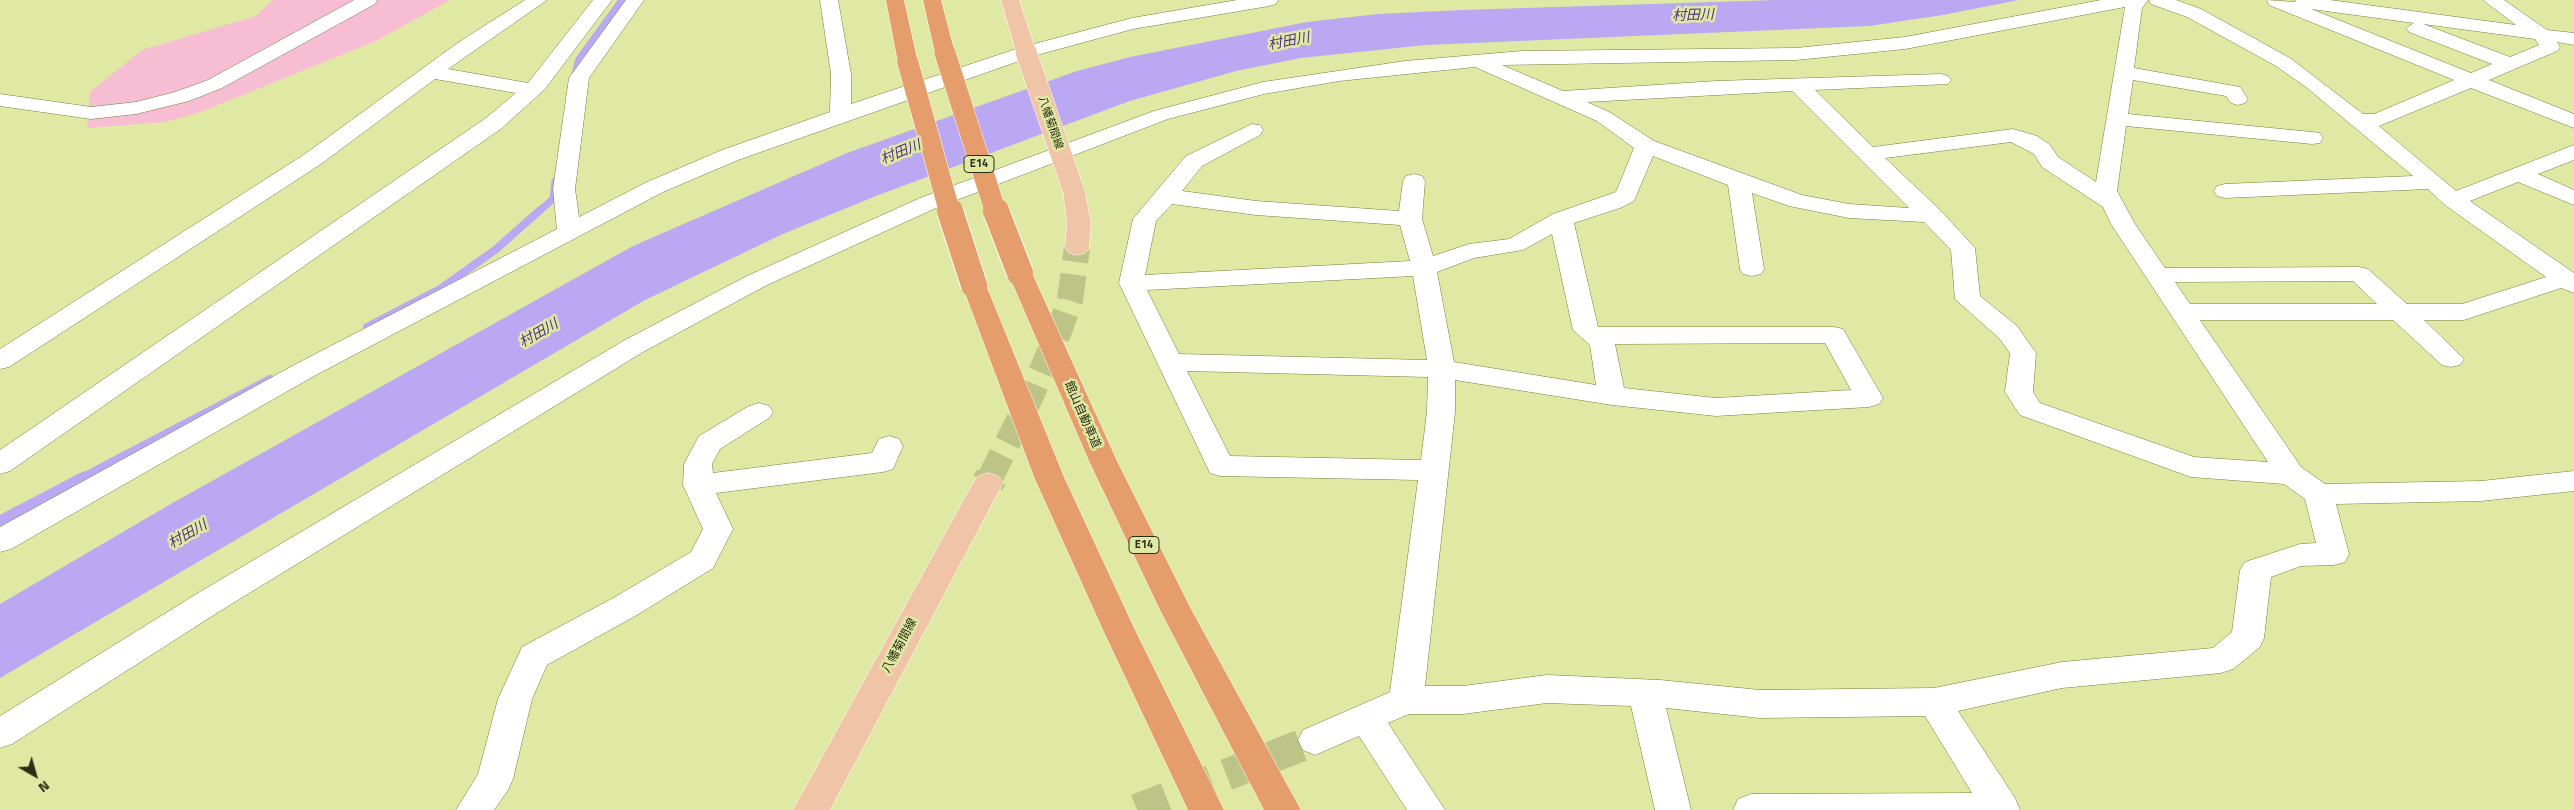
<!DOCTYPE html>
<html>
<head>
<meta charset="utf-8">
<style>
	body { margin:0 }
	#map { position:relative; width:2574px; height:810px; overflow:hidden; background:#e0e9a4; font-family:"Titillium Web",sans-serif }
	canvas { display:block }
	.north { position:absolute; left:10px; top:750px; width:50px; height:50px; -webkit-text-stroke:4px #e0e9a4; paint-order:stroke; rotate:142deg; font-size:14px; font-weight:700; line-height:20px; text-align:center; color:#2b2e13 }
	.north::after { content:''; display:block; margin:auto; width:18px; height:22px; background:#2b2e13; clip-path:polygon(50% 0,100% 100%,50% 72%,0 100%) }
</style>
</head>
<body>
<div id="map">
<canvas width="2574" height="810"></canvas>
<div class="north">N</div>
</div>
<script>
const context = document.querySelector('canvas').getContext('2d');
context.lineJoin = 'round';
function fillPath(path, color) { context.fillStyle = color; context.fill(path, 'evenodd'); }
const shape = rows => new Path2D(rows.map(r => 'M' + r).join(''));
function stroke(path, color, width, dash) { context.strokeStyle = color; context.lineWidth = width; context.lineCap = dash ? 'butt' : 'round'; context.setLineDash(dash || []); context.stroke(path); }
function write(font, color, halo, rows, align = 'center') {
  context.font = font + ' "Titillium Web","Noto Sans JP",sans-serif'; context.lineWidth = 5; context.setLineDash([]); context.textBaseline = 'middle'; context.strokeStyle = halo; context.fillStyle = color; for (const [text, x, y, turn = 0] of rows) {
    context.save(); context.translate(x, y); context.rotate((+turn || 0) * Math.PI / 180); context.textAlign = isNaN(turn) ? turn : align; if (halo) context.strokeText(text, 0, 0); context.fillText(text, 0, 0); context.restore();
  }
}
const green = shape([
	[273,0,450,0,376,41,203,111,166,122,87,128,90,92,142,50,256,16]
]);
const water = shape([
	[1776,0,2019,0,1943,15,1869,26,1426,45,1301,58,1236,71,1130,101,876,196,783,234,645,300,0,678,0,604,169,505,633,246,847,153,1077,71,1130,57,1307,22,1378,14,1462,10]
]);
const streamFar2 = shape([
	[574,78,579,59,622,0],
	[537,213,553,199,555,181]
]);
const streamFar1 = shape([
	[367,327,440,289,495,250,539,211],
	[81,478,270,379]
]);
const stream = shape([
	[0,521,84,477]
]);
const minorTunnel = shape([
	[1137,810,1315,740]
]);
const majorTunnelFar1 = shape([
	[990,478,1029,400,1059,331,1070,300,1077,248]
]);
const majorTunnel = shape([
	[988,483,991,477]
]);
const minor = shape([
	[354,0,377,0,375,4,222,88,189,101,136,114,91,119,0,106,0,94,91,107,136,102,175,92,208,80,354,0],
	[525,0,547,0,448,69,528,83,593,0,612,0,545,89,502,128,10,471,0,474,0,450,486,118,516,93,435,79,321,164,9,367,0,369,0,349,305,154,459,42,525,0],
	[626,0,644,0,589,78,575,189,579,217,647,182,722,150,830,112,831,74,820,0,838,0,851,74,851,104,1019,48,1132,18,1237,0,1278,0,1276,4,1269,6,1133,29,1033,56,738,160,663,192,314,376,11,549,0,552,0,527,296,364,557,229,553,189,569,78,626,0],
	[2101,0,2148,0,2142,8,2134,68,2240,87,2248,99,2245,103,2238,105,2231,103,2226,96,2133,80,2128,114,2312,132,2320,133,2323,138,2320,143,2312,144,2126,126,2117,191,2135,224,2165,268,2359,267,2368,269,2407,304,2462,304,2546,277,2445,205,2428,189,2225,198,2217,196,2214,191,2217,186,2225,184,2413,176,2306,87,2276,66,2187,17,2151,4,2149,0,2176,0,2201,9,2290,58,2363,114,2374,114,2454,80,2269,5,2267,0,2295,2,2296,0,2330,0,2516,25,2483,0,2504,0,2547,30,2574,33,2574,45,2557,42,2560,47,2557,51,2489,80,2574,114,2574,128,2471,88,2379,126,2456,191,2574,145,2574,160,2538,174,2574,190,2574,205,2518,182,2470,201,2574,273,2574,293,2561,288,2464,320,2424,320,2464,359,2460,365,2451,367,2442,365,2393,320,2200,320,2301,467,2325,484,2481,481,2574,471,2574,491,2481,501,2336,504,2349,554,2345,562,2334,565,2301,566,2271,577,2264,638,2260,647,2233,669,2221,673,2062,688,1958,711,2015,798,2020,810,1733,810,1738,799,1751,794,1972,793,1925,716,1760,718,1666,708,1691,810,1655,810,1631,706,1547,703,1463,714,1409,714,1388,723,1445,810,1407,810,1359,736,1315,755,1303,750,1298,740,1303,730,1390,692,1418,480,1220,476,1210,473,1119,283,1133,219,1186,156,1252,124,1260,125,1263,130,1260,135,1202,166,1182,191,1256,201,1399,211,1403,181,1406,176,1414,174,1422,176,1425,181,1422,219,1433,256,1469,244,1509,239,1553,214,1616,192,1634,148,1597,121,1475,67,1339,81,1264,94,1168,119,936,208,765,286,643,352,220,611,12,744,0,748,0,716,198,593,625,340,747,276,920,198,1154,111,1263,82,1405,61,1522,51,1796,48,1905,37,2101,0],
	[2125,7,2096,182,2058,157,2050,145,2037,136,2013,129,1873,147,1815,90,1948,84,1951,80,1948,76,1941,74,1716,81,1563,91,1502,65,1796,60,1905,49,2125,7],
	[2311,9,2414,23,2406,28,2409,32,2492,64,2471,73,2311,9],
	[2423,24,2535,39,2539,45,2510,57,2423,24],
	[1792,91,1909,208,1849,204,1802,195,1654,141,1611,113,1587,102,1792,91],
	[2011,142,2034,154,2042,167,2103,207,2111,224,2268,462,2194,457,2040,403,2033,392,2036,353,2017,326,1980,296,1975,248,1941,211,1885,158,2011,142],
	[1653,156,1728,185,1740,269,1743,274,1752,276,1761,274,1764,269,1752,193,1789,206,1849,218,1924,222,1951,250,1955,299,1999,338,2010,353,2005,392,2020,415,2191,477,2284,484,2305,499,2316,543,2300,544,2245,562,2240,570,2232,632,2213,648,2062,662,1934,688,1760,690,1660,680,1547,675,1463,686,1425,686,1455,412,1455,380,1612,405,1716,416,1869,407,1879,404,1883,398,1843,329,1834,327,1598,327,1574,223,1620,208,1634,201,1653,156],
	[1172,204,1256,215,1400,225,1410,261,1145,275,1156,221,1172,204],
	[1552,234,1573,330,1590,345,1596,385,1454,362,1437,272,1474,258,1523,250,1552,234],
	[1413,276,1427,360,1179,354,1147,290,1413,276],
	[2353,281,2377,304,2190,304,2175,282,2353,281],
	[1825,343,1851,390,1716,398,1624,388,1615,344,1825,343],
	[1187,371,1428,377,1427,412,1421,460,1230,456,1187,371],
	[759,403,769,406,773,412,769,418,720,449,712,464,713,473,872,453,879,439,889,436,899,439,903,446,893,469,883,472,716,493,733,529,713,568,637,615,547,665,532,699,513,779,508,790,494,810,456,810,478,774,498,699,522,647,615,597,691,552,703,529,683,485,684,464,699,436,749,406,759,403]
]);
const major = shape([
	[1001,0,1019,0,1036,52,1033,56,1019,56,1016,52,1001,0],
	[1074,185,1082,187,1085,192,1091,223,1089,248,1085,253,1077,255,1069,253,1065,248,1067,223,1063,192,1066,187,1074,185],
	[988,473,998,476,1003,483,830,810,793,810,973,483,978,476,988,473]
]);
const highway = shape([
	[886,0,904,0,918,63,915,67,901,67,898,63,886,0],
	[923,0,941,0,955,53,952,57,945,59,938,57,935,53,923,0],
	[1020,266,1029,268,1032,273,1117,461,1191,609,1301,810,1264,810,1160,610,1089,461,1008,273,1011,268,1020,266],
	[974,278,983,280,986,285,1064,477,1135,630,1224,810,1188,810,1103,630,1034,477,962,285,965,280,974,278]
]);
const majorBridge = shape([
	[1026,52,1074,192]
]);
const highwayBridgeFar1 = shape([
	[945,53,996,213],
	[908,63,950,213]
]);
const highwayBridge = shape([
	[950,211,974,285],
	[996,211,1020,273]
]);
const farStreetnames = [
	["八幡菊間線",1050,123,71]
];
const shields = [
	[979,164,30],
	[1144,545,30]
];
const shieldNames = [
	["E14",979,164],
	["E14",1144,545]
];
const streetNames = [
	["館山自動車道",1082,415,66],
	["八幡菊間線",900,646,-62]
];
const waterNames = [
	["村田川",1693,16,-2],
	["村田川",1289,42,-11],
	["村田川",901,153,-22],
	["村田川",539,334,-30],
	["村田川",188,535,-30]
];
fillPath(green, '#f7bdd3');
fillPath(water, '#baa9f2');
stroke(streamFar2, '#baa9f2', 7);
stroke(streamFar1, '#baa9f2', 8);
stroke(stream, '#baa9f2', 11);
stroke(minorTunnel, '#bcc487', 32, [32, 16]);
stroke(majorTunnelFar1, '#bcc487', 26, [26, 13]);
stroke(majorTunnel, '#bcc487', 32, [32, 16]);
stroke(minor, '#777e3d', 1);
stroke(major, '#fff', 1);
stroke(highway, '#fff', 1);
fillPath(minor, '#fff');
fillPath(major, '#efc4a7');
fillPath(highway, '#e59d6c');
stroke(majorBridge, '#fff', 22, []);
stroke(highwayBridgeFar1, '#fff', 22, []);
stroke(highwayBridge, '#fff', 28, []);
stroke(majorBridge, '#efc4a7', 21);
stroke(highwayBridgeFar1, '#e59d6c', 21);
stroke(highwayBridge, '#e59d6c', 26);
write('11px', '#2b2e13', '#e0e9a4', farStreetnames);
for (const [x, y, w] of shields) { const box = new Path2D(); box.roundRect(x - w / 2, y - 8.5, w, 17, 4); context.fillStyle = '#e0e9a4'; context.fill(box); stroke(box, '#2b2e13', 1); }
write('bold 11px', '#2b2e13', null, shieldNames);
write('12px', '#2b2e13', '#e0e9a4', streetNames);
write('italic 14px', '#4c3184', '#e0e9a4', waterNames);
</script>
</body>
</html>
